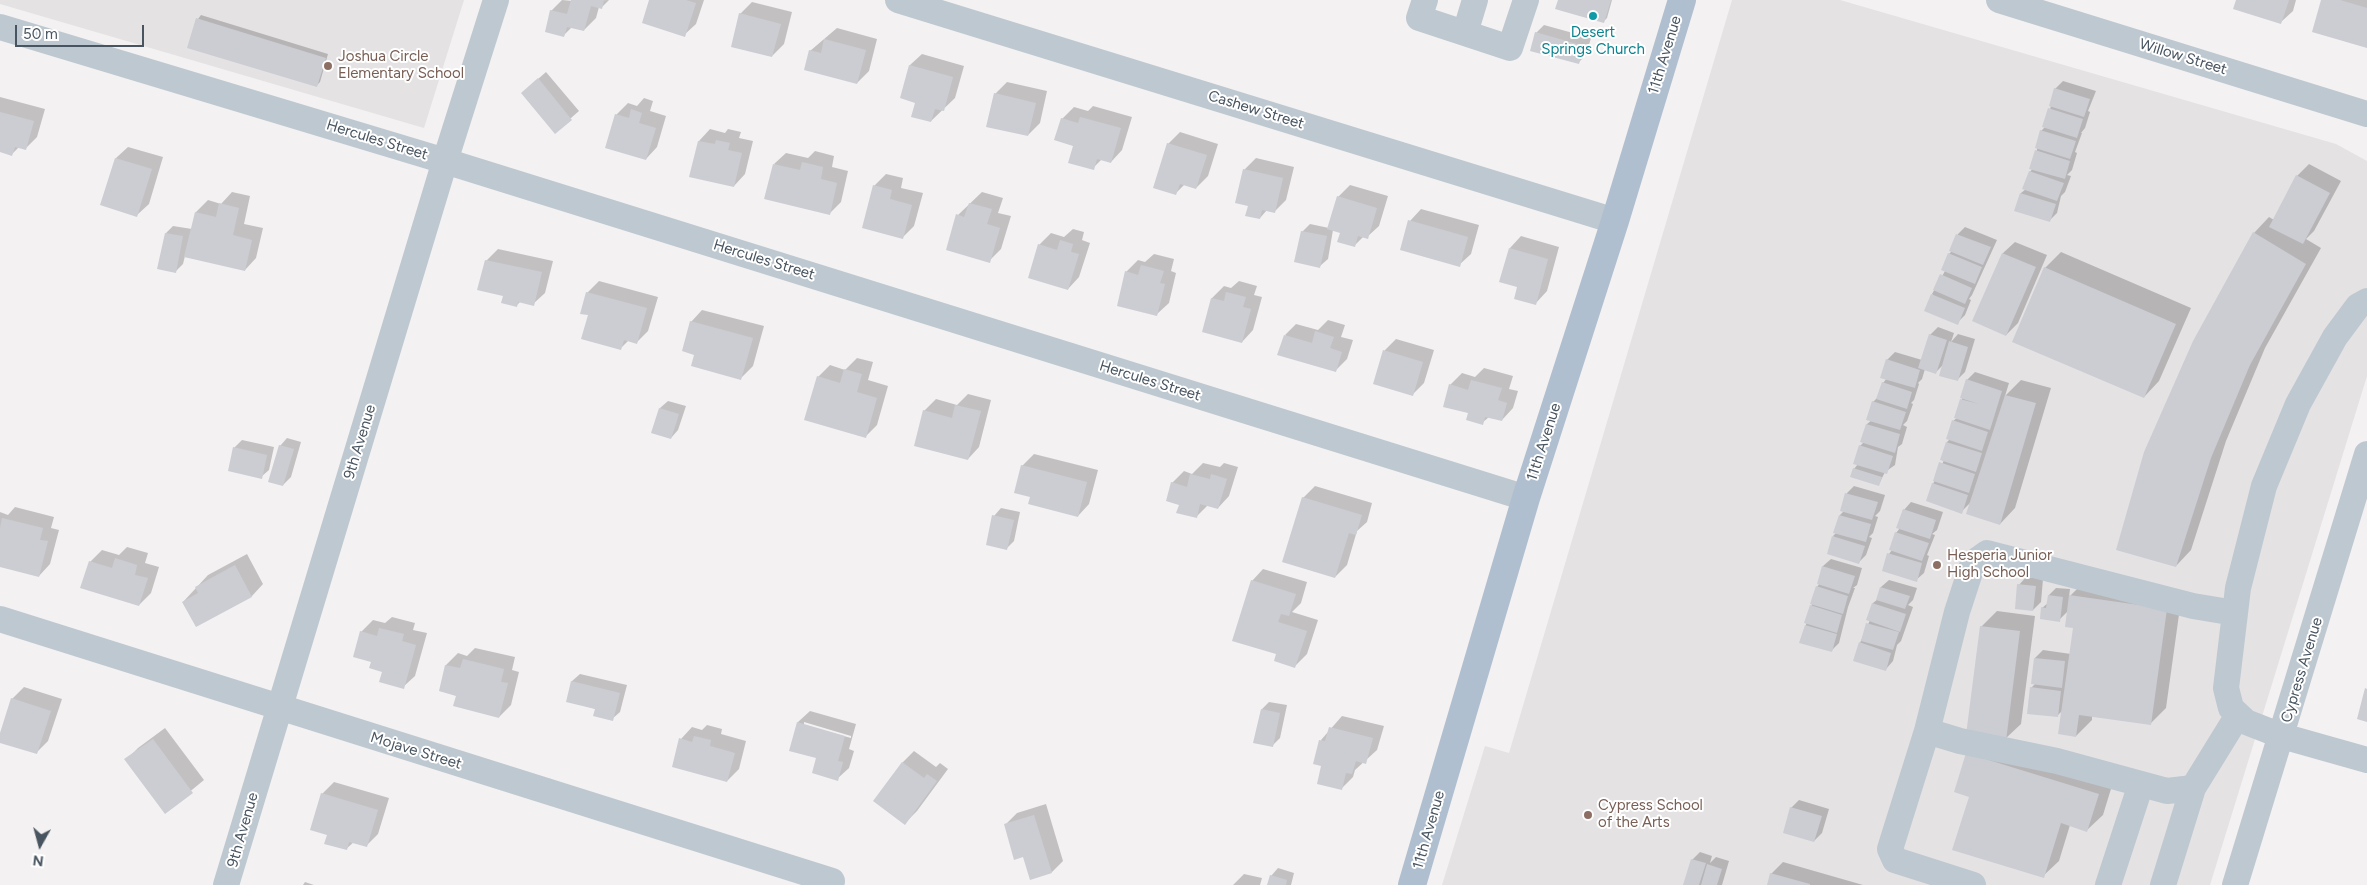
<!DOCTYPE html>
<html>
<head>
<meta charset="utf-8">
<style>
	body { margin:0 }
	#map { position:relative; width:2367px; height:885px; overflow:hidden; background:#f3f1f1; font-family:Figtree,sans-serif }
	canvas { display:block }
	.north { position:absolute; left:15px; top:820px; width:50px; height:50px; -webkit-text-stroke:4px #fff; paint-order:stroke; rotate:187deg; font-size:14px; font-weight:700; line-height:20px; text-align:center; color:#48545f }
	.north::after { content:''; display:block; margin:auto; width:18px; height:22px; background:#48545f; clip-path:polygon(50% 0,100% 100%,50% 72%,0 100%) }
	.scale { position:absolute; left:15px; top:25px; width:129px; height:22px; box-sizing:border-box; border:2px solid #48545f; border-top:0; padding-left:6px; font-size:15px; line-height:18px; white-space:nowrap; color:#48545f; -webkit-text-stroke:4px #fff; paint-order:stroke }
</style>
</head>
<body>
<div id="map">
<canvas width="2367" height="885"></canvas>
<div class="north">N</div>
<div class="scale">50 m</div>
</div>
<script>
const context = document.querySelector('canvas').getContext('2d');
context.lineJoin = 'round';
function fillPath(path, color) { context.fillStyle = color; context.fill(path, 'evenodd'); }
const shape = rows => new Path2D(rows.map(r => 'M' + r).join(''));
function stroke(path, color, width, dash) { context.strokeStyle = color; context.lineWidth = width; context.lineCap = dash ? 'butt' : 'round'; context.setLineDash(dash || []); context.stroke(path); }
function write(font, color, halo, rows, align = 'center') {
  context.font = font + ' Figtree,sans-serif'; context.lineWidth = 4; context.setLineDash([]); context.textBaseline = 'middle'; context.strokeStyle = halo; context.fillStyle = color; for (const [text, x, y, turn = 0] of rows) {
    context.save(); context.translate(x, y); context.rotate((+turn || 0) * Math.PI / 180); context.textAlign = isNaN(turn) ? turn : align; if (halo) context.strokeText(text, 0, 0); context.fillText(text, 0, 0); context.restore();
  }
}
const education = shape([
	[0,0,464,0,424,128,0,4],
	[1732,0,1840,0,2336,144,2367,161,2367,376,2210,885,1442,885,1485,746,1509,753]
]);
const shadow = shape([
	[562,0,573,1,609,0,602,7,599,7,596,18,584,30,572,27,564,35,551,11],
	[650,0,704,0,696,24,684,35],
	[1559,0,1612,0,1607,18,1604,21],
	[2237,0,2296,0,2293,11,2281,22],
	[2323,0,2367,0,2367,46],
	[752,2,792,12,784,44,772,56,740,14],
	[201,15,328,54,320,82,316,86,198,19],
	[1544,25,1591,38,1586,55,1578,63,1536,33],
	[837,28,877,39,869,71,857,83,810,51],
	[922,54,964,66,955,98,931,121,917,102,910,65],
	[546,72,579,111,555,132,522,93],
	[2063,81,2096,91,2088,111,2090,112,2085,128,2081,133,2082,133,2075,152,2077,153,2072,170,2067,175,2071,176,2065,192,2061,196,2057,213,2049,221,2016,210,2021,193,2026,189,2030,172,2033,168,2041,131,2046,126,2055,89],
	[1007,82,1047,91,1040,123,1028,135,995,94],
	[0,97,45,109,37,137,25,149,19,147,12,154,0,151],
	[644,98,653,101,650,111,666,116,657,147,646,159,616,115,628,103,637,106],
	[1093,106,1132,117,1122,150,1111,162,1102,159,1093,168,1075,145,1062,119,1074,107,1088,111],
	[710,129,725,133,728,129,741,132,739,138,753,141,745,174,734,186,691,176,699,141],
	[1180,132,1218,144,1208,176,1196,188,1185,184,1176,193,1168,144],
	[128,147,163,157,149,204,137,215,116,158],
	[815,151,834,156,832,167,848,171,841,202,829,214,774,164,786,153,808,158],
	[1256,158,1294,167,1286,200,1274,212,1267,210,1260,218,1249,205,1244,170],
	[2309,164,2341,181,2314,231,2306,239,2321,248,2265,348,2226,441,2191,550,2176,566,2254,233,2269,217,2274,220,2297,176],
	[886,174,903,178,901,188,923,193,914,226,903,237,874,186],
	[1350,185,1388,196,1379,226,1367,237,1364,236,1354,246,1342,232,1333,230,1328,259,1320,266,1302,232,1310,224,1329,228,1338,197],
	[232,192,250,196,244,224,263,228,256,258,245,270,185,256,183,264,175,272,166,233,173,226,192,229,196,212,208,200,221,204],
	[982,192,1003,198,998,213,1011,216,1001,249,989,261,958,215],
	[1421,209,1479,225,1471,254,1459,265,1410,221],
	[1965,227,1997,240,1972,295,1969,299,1971,300,1965,315,1957,323,1932,294,1945,271,1949,254,1952,251,1958,234],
	[1073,229,1084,232,1082,240,1090,243,1079,277,1068,289,1039,245,1051,233,1064,237],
	[1521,236,1559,247,1547,291,1536,303,1519,286,1510,248],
	[2015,242,2047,255,2018,323,2006,335,1974,321,2003,253],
	[498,249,553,261,545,293,533,304,521,301,516,306,504,295,486,261],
	[2061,252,2191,308,2159,381,2144,397,2045,268],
	[1154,254,1174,259,1171,271,1176,273,1169,303,1157,314,1126,272,1138,260,1145,262],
	[599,281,658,297,648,331,637,342,629,340,621,348,589,315,587,293],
	[1239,281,1257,286,1254,295,1262,297,1253,330,1242,342,1203,331,1212,298,1224,286,1231,288],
	[702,310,764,326,753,366,741,378,696,354,691,322],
	[1328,320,1345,325,1341,337,1353,340,1347,359,1335,371,1285,335,1296,324,1318,330],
	[1938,327,1954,333,1951,342,1958,334,1975,339,1965,372,1957,380,1944,364,1936,372,1925,369,1922,379,1918,383,1919,384,1914,400,1911,403,1913,404,1907,421,1903,425,1907,427,1902,444,1898,447,1895,465,1885,472,1879,484,1854,469,1858,464,1860,446,1864,442,1867,424,1872,420,1873,402,1879,396,1883,383,1887,378,1887,360,1895,352,1922,360,1930,335],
	[1396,339,1434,350,1424,383,1412,395,1374,383,1385,350],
	[857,358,873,362,868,380,888,386,877,425,866,436,818,377,830,365,845,370],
	[1484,368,1513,376,1509,389,1518,391,1513,408,1502,420,1489,417,1482,423,1469,413,1450,385,1462,373,1475,377],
	[1975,372,2009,383,2005,396,2021,380,2051,388,2015,508,2000,524,1971,502,1961,512,1933,484,1944,460,1942,459,1947,442,1950,439,1953,421,1957,418,1967,380],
	[968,394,991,400,979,447,968,459,924,411,936,399,957,405],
	[668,401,686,406,678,430,671,438,660,408],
	[287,438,301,442,291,477,283,485,280,446],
	[242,440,274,447,269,470,261,477,234,448],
	[1034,454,1098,470,1089,504,1078,516,1022,466],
	[1203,463,1220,467,1224,463,1238,467,1229,496,1218,508,1208,505,1196,517,1180,504,1172,483,1184,471,1192,474],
	[1315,486,1372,503,1367,522,1357,531,1347,565,1335,577,1303,498],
	[1854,486,1885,495,1880,511,1875,516,1878,517,1873,533,1869,537,1872,538,1866,555,1859,562,1833,536,1837,532,1840,515,1844,511,1841,510,1847,493],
	[1911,502,1943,512,1937,530,1932,534,1935,535,1927,555,1929,556,1924,573,1916,580,1889,554,1892,550,1896,533,1900,528,1904,510],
	[15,507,54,517,51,528,59,530,50,564,39,576,0,566,0,512,8,515],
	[1001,508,1020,512,1014,541,1007,548,994,516],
	[127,547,148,553,145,563,159,567,151,593,139,605,90,562,102,550,119,555],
	[247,554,263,584,252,596,196,626,183,602,208,575],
	[1831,559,1862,568,1857,585,1853,588,1855,588,1848,607,1839,643,1831,651,1801,642,1817,587,1820,583,1818,583,1823,566],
	[1263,569,1307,582,1301,603,1292,612,1318,620,1307,654,1295,666,1278,654,1252,581],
	[2026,577,2043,579,2041,602,2033,610,2019,585],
	[1889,580,1917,588,1913,600,1908,605,1913,607,1901,641,1897,645,1893,661,1886,669,1860,643,1870,620,1868,620,1873,603,1878,599,1881,587],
	[2086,580,2182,593,2166,708,2150,724,2092,716,2092,720,2076,736,2063,710,2057,716,2031,688,2035,684,2035,658,2043,650,2071,654,2074,627,2068,611,2059,620,2042,608,2048,603,2049,595,2056,588,2070,589,2069,597],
	[1997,611,2035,616,2021,724,2005,739,1981,627],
	[392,617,415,623,413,630,427,633,415,676,403,687,383,671,361,632,373,620,385,623],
	[475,648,515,657,512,670,519,672,511,705,499,717,457,695,440,691,446,665,458,653,467,656],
	[580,674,627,685,620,712,612,719,596,709,567,701,572,681],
	[24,687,62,699,48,741,36,753,0,741,12,699],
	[1269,702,1287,705,1280,738,1272,746,1262,709],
	[810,711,856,724,849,749,854,751,849,768,837,779,818,757,790,750,798,722],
	[804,722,851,736,851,738,804,725],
	[1342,716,1384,726,1377,750,1355,770,1353,777,1341,789,1321,740],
	[707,725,722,729,721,734,746,741,739,769,727,781,681,739,692,727,702,730],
	[165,728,204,780,165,812,126,760,138,748],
	[914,751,936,767,940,763,948,769,917,811,905,823,875,800,903,762],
	[1967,754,2114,779,2103,815,2087,830,2070,825,2059,861,2043,876,1970,796],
	[334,782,389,798,378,834,367,845,354,842,346,849,329,834,322,794],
	[1799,800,1829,809,1822,833,1814,841,1791,808],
	[1046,804,1063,861,1052,872,1024,856,1005,825,1017,813],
	[1700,852,1712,856,1710,863,1716,857,1729,861,1722,885,1685,885,1692,860],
	[1783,862,1863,885,1768,885,1771,874],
	[1278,868,1294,873,1291,885,1268,885,1271,876],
	[1244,874,1262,878,1260,885,1233,885],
	[305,882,314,885,303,885]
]);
const building = shape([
	[571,0,604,0,602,9,591,6,584,31,567,27,564,37,545,32,550,10,567,14],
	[649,0,686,0,696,3,685,37,642,23],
	[1558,0,1611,0,1604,23,1555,9],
	[2236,0,2289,0,2281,24,2233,9],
	[2321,0,2340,0,2367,8,2367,48,2312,32],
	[739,13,781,24,772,57,731,47],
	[196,18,326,58,317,87,187,48],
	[1535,32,1584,46,1579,64,1530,51],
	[824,39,866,50,857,84,804,70,809,50,821,53],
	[909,65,953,77,944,111,935,109,931,122,911,117,915,103,900,98],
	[538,78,572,120,555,134,521,93],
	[2054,88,2090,99,2084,117,2049,106],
	[994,93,1036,103,1028,136,986,127],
	[2048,108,2083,119,2077,138,2042,127],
	[631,109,642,113,639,123,656,128,646,160,605,148,615,114,629,118],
	[0,112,34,121,26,150,15,147,12,156,0,152],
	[1080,117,1121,128,1111,163,1097,159,1094,170,1068,163,1073,146,1054,140,1061,118,1078,123],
	[2040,130,2076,141,2070,159,2035,148],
	[716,140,730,143,728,150,742,153,734,187,689,177,698,141,715,144],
	[1167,143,1207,155,1196,189,1180,184,1176,195,1153,188],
	[2035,150,2070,161,2065,179,2029,169],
	[115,158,152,169,137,217,100,205],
	[802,162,823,167,821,179,837,183,830,215,764,199,773,164,800,170],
	[1243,169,1283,178,1275,213,1262,210,1260,219,1245,216,1248,206,1235,203],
	[2029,171,2064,183,2057,201,2022,189],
	[2296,175,2330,193,2303,244,2269,227],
	[873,185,892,190,890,199,912,205,903,239,862,228],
	[2020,193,2056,204,2050,222,2014,211],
	[1337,196,1377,208,1368,239,1358,236,1355,247,1337,242,1340,233,1327,229],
	[219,203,239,208,233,235,252,240,245,271,184,257,195,212,216,217],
	[969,203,992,209,987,224,1000,228,990,263,946,250,956,214,964,217],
	[1408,220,1468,237,1460,267,1400,250],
	[1301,231,1327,236,1320,268,1294,262],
	[2253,232,2306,264,2250,365,2211,458,2176,567,2116,550,2144,452,2193,341],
	[165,233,183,236,176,273,157,269],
	[1956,234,1991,247,1983,265,1949,251],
	[1060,240,1073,244,1071,252,1079,254,1068,290,1028,278,1038,244,1057,250],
	[1509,248,1548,259,1536,305,1514,299,1517,287,1499,282],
	[1948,253,1982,267,1975,284,1941,270],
	[2002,253,2036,267,2006,336,1972,321],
	[485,260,542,272,534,306,518,302,517,307,501,303,503,296,477,290],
	[1141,265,1164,271,1160,283,1165,284,1157,316,1117,306,1125,271,1138,275],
	[2044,267,2176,324,2144,398,2012,342],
	[1940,274,1972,288,1965,304,1933,290],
	[586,292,647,308,637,344,624,340,621,350,581,339,588,315,580,314],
	[1226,292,1246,297,1243,307,1251,309,1242,343,1202,332,1211,298,1224,301],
	[1931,294,1965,308,1958,325,1924,311],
	[690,321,753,338,741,380,691,366,694,355,682,351],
	[1315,331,1334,337,1330,348,1342,352,1336,372,1277,355,1284,335,1312,343],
	[1929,334,1947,340,1936,374,1918,368],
	[1949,341,1968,347,1958,381,1939,376],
	[1383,350,1423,362,1413,396,1373,384],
	[1886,359,1920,370,1915,388,1880,378],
	[844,369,862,374,857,392,877,398,866,438,804,420,817,376,840,383],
	[1966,379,2002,391,1990,430,1954,418,1960,399,1979,404,1960,398],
	[1471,380,1502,388,1498,400,1507,403,1502,421,1485,417,1483,425,1466,420,1468,413,1443,407,1449,384,1468,390],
	[1882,382,1912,392,1907,409,1876,399],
	[2005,395,2036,403,2000,525,1966,514],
	[1872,401,1906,412,1900,430,1866,420],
	[955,405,981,411,968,460,914,446,923,410,952,418],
	[659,408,679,414,671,439,651,433],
	[1952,420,1988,432,1982,451,1946,439],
	[1866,424,1900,434,1895,453,1860,442],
	[1946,442,1982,453,1976,472,1940,460],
	[279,445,294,449,283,486,268,482],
	[1859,445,1893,456,1887,474,1853,464],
	[233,447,267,455,262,479,228,471],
	[1939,462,1975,474,1969,493,1933,481],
	[1021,465,1087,482,1078,517,1028,504,1030,497,1014,493],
	[1853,468,1882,477,1879,486,1850,477],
	[1190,474,1210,479,1211,474,1227,479,1218,509,1200,504,1197,518,1176,513,1179,505,1166,501,1171,482,1187,487],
	[1932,483,1968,495,1962,514,1926,501],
	[1845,493,1878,502,1872,520,1840,511],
	[1302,497,1362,515,1356,535,1349,533,1335,578,1282,562],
	[1903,509,1936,520,1930,539,1896,528],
	[992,515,1014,520,1007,550,986,545],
	[1839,515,1871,524,1866,542,1833,533],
	[2,518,43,528,40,540,48,541,39,577,0,567,0,528],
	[1895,532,1929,543,1922,561,1889,550],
	[1832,536,1865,546,1859,564,1827,554],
	[1887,553,1922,563,1917,582,1882,571],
	[115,558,137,565,135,575,148,578,139,606,80,588,89,561,112,568],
	[235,565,252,597,196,627,182,602,198,593,195,587],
	[1822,566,1855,576,1849,594,1817,584],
	[1251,580,1296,594,1289,616,1281,614,1278,622,1307,631,1295,668,1274,661,1276,654,1232,641],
	[2017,584,2036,586,2033,611,2015,609],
	[1816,586,1848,596,1843,614,1810,604],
	[1880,587,1910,596,1905,609,1876,600],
	[2048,595,2063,597,2060,622,2040,619,2041,607,2046,608],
	[2069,595,2167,609,2151,725,2079,715,2076,737,2058,734,2073,628,2065,627],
	[1872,603,1906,614,1900,632,1866,620],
	[1810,605,1842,615,1837,633,1804,623],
	[1866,623,1899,632,1893,650,1861,641],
	[1805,625,1837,634,1832,652,1799,643],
	[1980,626,2020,631,2006,741,1966,735],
	[379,628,404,634,402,641,416,645,404,689,379,682,382,672,369,668,371,662,353,657,360,631,377,636],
	[1859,642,1891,653,1886,671,1853,661],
	[2034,658,2065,661,2062,688,2031,684],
	[463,659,504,669,501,682,508,683,499,718,453,706,456,696,439,691,445,665,460,668],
	[571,681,620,693,613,721,593,716,595,709,566,702],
	[2030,687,2061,691,2058,717,2027,714],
	[2365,688,2367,689,2367,722,2357,719],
	[11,698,51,711,37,754,0,743,0,733],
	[1261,709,1280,713,1273,747,1253,743],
	[797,722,845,736,838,761,843,762,838,781,812,773,816,758,789,751],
	[1329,727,1373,738,1366,764,1356,761,1352,774,1346,773,1342,790,1317,784,1321,766,1313,764,1319,740,1325,741],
	[694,736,711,740,710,746,735,753,727,782,672,767,679,738,692,742],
	[153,739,193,793,165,814,124,759],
	[1966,753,2099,794,2087,832,2061,823,2044,878,1952,850,1969,797,1954,792],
	[902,762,924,778,927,774,937,781,905,825,873,801],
	[321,793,378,810,367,847,349,842,347,850,324,844,327,835,310,830],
	[1790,807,1822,816,1814,842,1783,833],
	[1034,815,1052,873,1030,880,1023,857,1014,860,1004,824],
	[1691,859,1706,863,1699,885,1683,885],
	[1707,864,1722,869,1717,885,1701,885],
	[1770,873,1810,884,1810,885,1767,885],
	[1270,875,1287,880,1286,885,1267,885]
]);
const minor = shape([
	[898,0,1615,221],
	[1425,0,1419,18,1510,48,1526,0],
	[1999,0,2367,114],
	[0,27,445,161,1526,498],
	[1465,33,1475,0],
	[2367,301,2358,306,2335,337,2298,404,2264,486,2238,588,2226,688,2231,708,2246,722,2282,736,2367,760],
	[0,619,832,881,831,885],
	[1927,731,1957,612,1973,563,1987,553,2193,606,2235,613],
	[226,885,445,161,496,0],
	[1973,885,1895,860,1890,849,1927,731,1960,741,2057,761,2167,791,2193,788,2238,715],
	[2108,885,2141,784],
	[2163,885,2193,788],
	[2235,885,2367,454]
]);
const major = shape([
	[1412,885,1526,498,1615,221,1682,0]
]);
const markers = [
	[1593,16,5,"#0f9aa8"],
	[328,66,5,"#8d6e63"],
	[1937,565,5,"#8d6e63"],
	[1588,815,5,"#8d6e63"]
];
const cultureNames = [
	["Desert",1593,33],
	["Springs Church",1593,50]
];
const streetNames = [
	["11th Avenue",1665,55,-73],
	["Willow Street",2183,57,17],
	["Cashew Street",1256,110,17],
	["Hercules Street",377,140,17],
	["Hercules Street",764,260,17],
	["Hercules Street",1150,381,17],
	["9th Avenue",360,442,-73],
	["11th Avenue",1544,442,-72],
	["Cypress Avenue",2302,670,-73],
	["Mojave Street",416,751,17],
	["9th Avenue",243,830,-74],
	["11th Avenue",1429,830,-74]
];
const educationNames = [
	["Joshua Circle",338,57],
	["Elementary School",338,74],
	["Hesperia Junior",1947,556],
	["High School",1947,573],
	["Cypress School",1598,806],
	["of the Arts",1598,823]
];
fillPath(education, '#e4e2e3');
fillPath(shadow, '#0003');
fillPath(building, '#cbcdd3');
stroke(minor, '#bec8d0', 26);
stroke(major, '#b0bfd0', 28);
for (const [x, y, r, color] of markers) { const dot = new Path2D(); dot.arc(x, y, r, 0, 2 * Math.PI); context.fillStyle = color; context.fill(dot); stroke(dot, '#fff', 2); }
write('15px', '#0d838f', '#fff', cultureNames);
write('15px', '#48545f', '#fff', streetNames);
write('15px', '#785e54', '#fff', educationNames, 'left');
</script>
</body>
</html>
